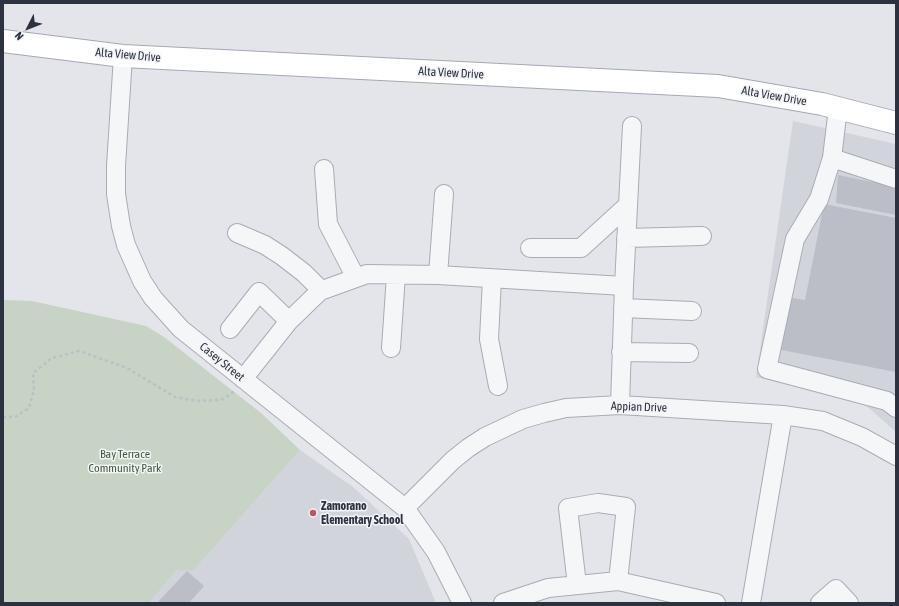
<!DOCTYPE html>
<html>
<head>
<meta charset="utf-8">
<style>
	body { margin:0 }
	#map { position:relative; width:899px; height:606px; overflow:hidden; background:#e3e5ea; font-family:"Asap Condensed",sans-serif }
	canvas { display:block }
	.frame { position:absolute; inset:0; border:4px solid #2c3240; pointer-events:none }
	.north { position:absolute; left:8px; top:8px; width:40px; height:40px; -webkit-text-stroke:3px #f2f4f7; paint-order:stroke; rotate:228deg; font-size:11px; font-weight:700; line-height:16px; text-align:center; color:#2c3240 }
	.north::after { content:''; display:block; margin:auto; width:14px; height:18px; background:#2c3240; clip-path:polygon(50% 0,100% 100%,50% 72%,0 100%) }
</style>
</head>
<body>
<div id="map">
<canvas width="899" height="606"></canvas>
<div class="frame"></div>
<div class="north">N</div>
</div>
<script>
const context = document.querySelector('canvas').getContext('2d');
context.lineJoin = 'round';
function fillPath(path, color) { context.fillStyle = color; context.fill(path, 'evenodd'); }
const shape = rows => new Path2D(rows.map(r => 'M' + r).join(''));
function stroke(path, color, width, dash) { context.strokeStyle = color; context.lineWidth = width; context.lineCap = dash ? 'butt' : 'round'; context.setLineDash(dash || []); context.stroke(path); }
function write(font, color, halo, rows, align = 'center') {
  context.font = font + ' "Asap Condensed",sans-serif'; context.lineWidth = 3; context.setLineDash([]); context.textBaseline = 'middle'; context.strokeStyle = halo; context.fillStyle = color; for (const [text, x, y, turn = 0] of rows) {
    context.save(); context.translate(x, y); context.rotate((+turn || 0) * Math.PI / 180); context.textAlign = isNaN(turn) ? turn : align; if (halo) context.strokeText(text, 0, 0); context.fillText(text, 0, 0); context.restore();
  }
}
const built = shape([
	[793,121,896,144,896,432,863,403,756,377],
	[300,450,353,487,409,539,436,603,149,603,177,570,194,570]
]);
const green = shape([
	[3,300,32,301,146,326,164,337,261,413,300,450,194,570,177,570,149,603,3,603]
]);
const building = shape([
	[838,175,896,187,896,215,836,203],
	[824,204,896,218,896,372,776,349,786,297,805,300],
	[187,571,204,586,189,603,157,603]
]);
const path = shape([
	[3,417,15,417,29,408,34,391,33,373,52,358,79,351,127,368,175,397,197,401,221,400,235,391]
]);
const minor = shape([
	[123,56,116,166,116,194,121,226,126,245,142,281,153,298,181,329,405,508,436,552,462,603],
	[838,108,832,158,896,179],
	[832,158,819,199,795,239,767,369,887,401,896,408],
	[324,169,328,224,356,278],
	[237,233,265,245,282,256,304,273,321,290],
	[626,238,702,236],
	[530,248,581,248,627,206],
	[438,275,444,194],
	[492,279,489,339,498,386],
	[623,308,692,311],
	[230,329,259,292,289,321],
	[391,348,396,275],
	[621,352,689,353],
	[243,379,289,321,320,291,367,274,438,275,624,286],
	[620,405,624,286,632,126],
	[405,508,453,460,468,448,485,437,523,419,544,413,566,408,620,405,783,415,823,421,862,437,896,456],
	[577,585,568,508,598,503,626,507,618,581],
	[503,603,548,588,618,581,716,603],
	[751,603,783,415],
	[820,603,836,589,849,603]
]);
const major = shape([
	[3,41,123,56,718,86,822,104,896,123]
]);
const markers = [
	[313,513,4,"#c3545c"]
];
const streetNames = [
	["Alta View Drive",128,55,5],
	["Alta View Drive",451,73,3],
	["Alta View Drive",774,96,10],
	["Casey Street",222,362,39],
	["Appian Drive",639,407,2]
];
const parkNames = [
	["Bay Terrace",125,454],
	["Community Park",125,468]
];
const poiNames = [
	["Zamorano",321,506],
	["Elementary School",321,520]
];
fillPath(built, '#d1d4db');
fillPath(green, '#c7d3c5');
fillPath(building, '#bbbec6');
stroke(minor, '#a8acb4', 20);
stroke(major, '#a3a9b4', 24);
stroke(path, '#bdbfc4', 2.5, [3, 3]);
stroke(minor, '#f5f6f8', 18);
stroke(major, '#fff', 22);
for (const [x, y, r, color] of markers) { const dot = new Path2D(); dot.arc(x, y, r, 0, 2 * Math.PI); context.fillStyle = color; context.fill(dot); stroke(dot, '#f2f4f7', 1.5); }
write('12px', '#2c3240', '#f2f4f7', streetNames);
write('12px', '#3e5b3b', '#f2f4f7', parkNames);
write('bold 12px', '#2c3240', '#f2f4f7', poiNames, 'left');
</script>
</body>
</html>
